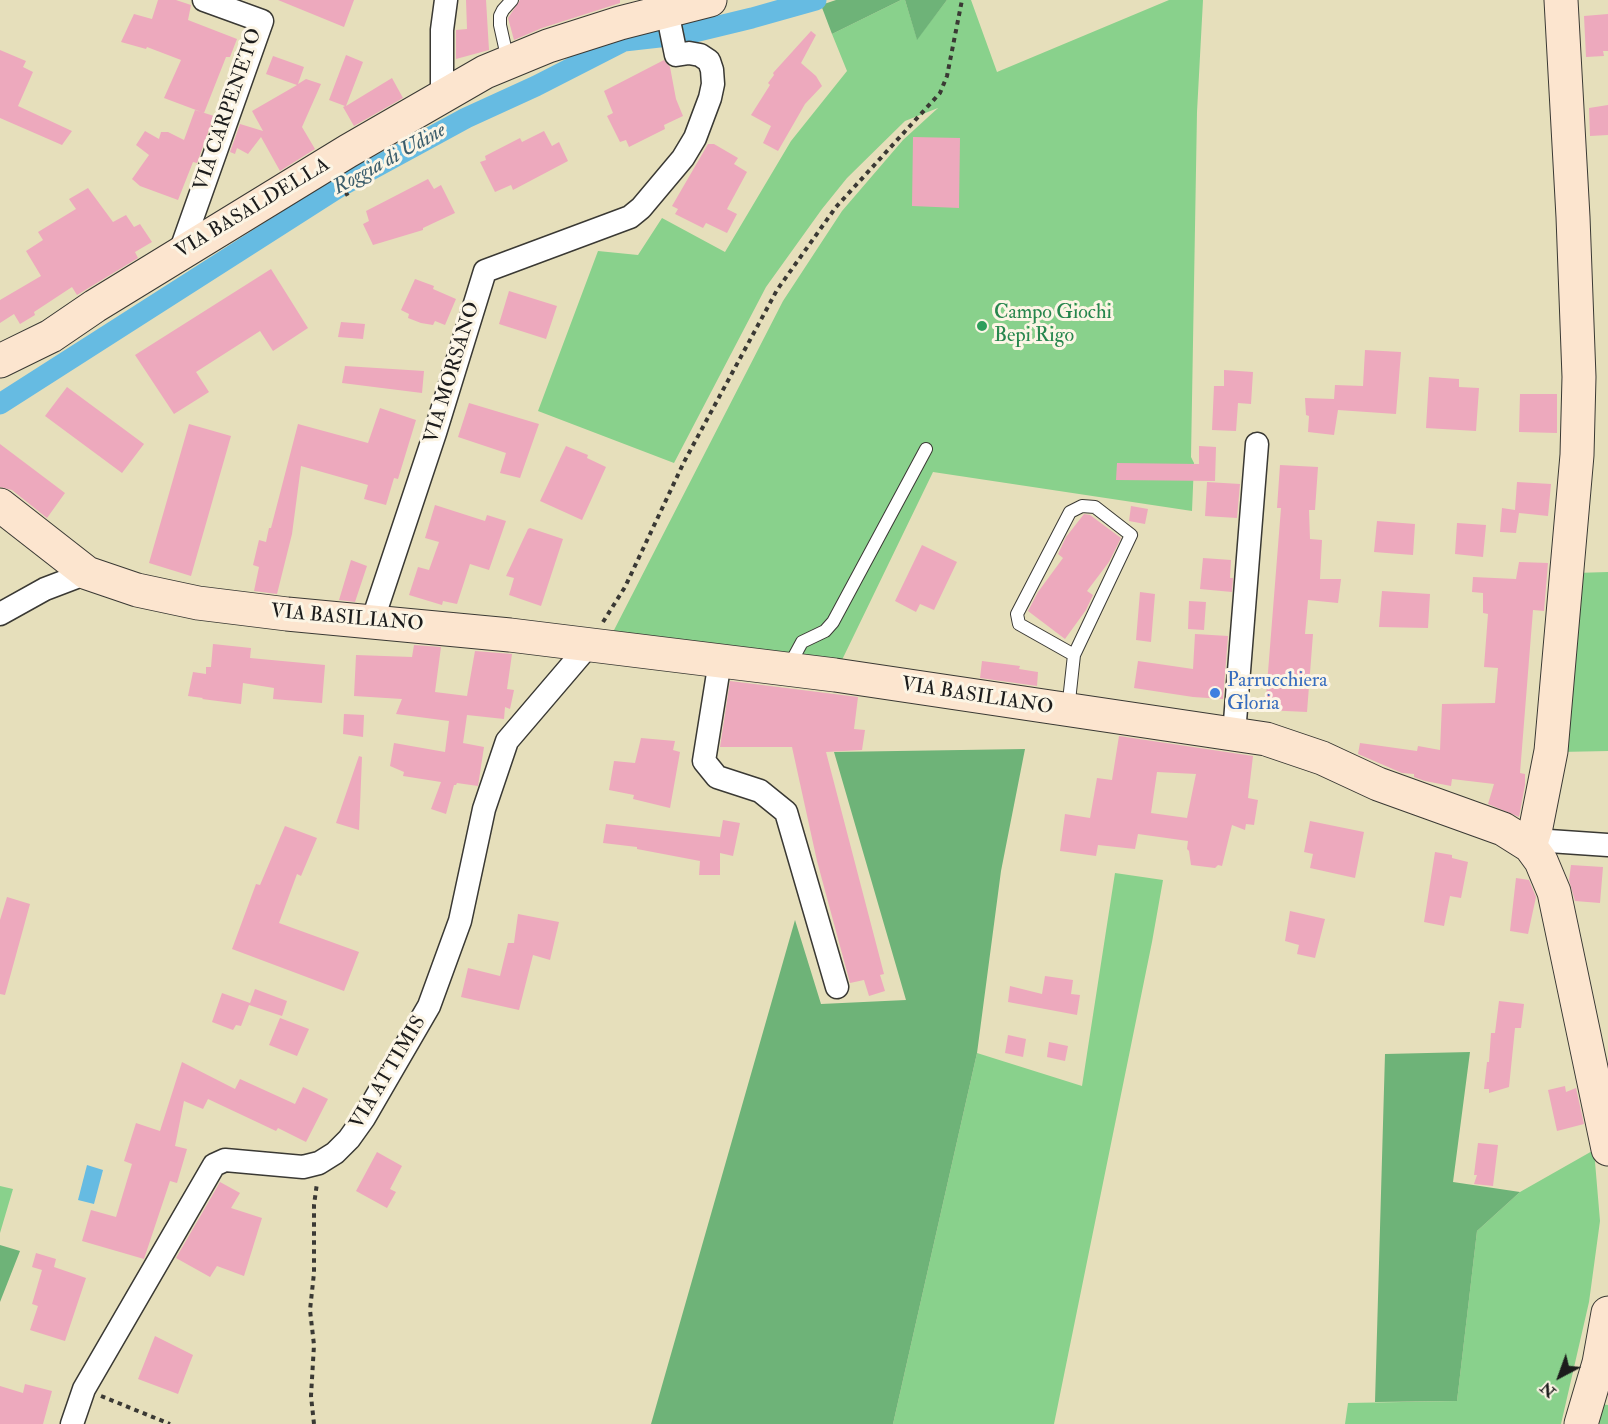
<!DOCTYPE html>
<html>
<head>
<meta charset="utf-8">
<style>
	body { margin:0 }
	#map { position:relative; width:1608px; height:1424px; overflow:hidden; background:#e6dfbb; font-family:"IM FELL Double Pica",serif }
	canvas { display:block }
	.north { position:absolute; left:1530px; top:1346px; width:60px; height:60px; -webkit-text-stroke:4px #fcf5e5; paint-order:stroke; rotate:221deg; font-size:16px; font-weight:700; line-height:24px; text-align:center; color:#1c1c1c }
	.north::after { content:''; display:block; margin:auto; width:21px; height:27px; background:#1c1c1c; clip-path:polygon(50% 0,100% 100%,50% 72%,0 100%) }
</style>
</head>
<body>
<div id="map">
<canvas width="1608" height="1424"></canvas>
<div class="north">N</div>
</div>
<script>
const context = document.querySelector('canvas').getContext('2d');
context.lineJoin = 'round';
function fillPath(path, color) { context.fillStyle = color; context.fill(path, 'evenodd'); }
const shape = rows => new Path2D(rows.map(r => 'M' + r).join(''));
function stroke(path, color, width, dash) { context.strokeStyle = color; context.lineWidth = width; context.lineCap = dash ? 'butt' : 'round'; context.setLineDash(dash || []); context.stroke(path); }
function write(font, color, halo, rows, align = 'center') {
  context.font = font + ' "IM FELL Double Pica",serif'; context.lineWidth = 6; context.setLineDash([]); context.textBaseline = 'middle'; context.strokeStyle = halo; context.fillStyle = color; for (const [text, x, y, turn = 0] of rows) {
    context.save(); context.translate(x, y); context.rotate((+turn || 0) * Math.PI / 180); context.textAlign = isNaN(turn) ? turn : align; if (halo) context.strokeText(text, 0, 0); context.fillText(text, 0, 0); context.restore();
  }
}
const green = shape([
	[901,0,905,0,917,39,947,0,971,0,997,72,1169,0,1203,0,1197,112,1191,457,1194,463,1192,511,933,472,841,662,613,632,783,301,842,211,903,140,938,108,905,121,847,178,822,209,766,287,674,463,538,411,598,251,638,255,662,218,725,252,791,141,847,71,832,34],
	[1608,572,1608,751,1559,752,1575,573],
	[1115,873,1163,880,1152,942,1054,1424,893,1424,977,1053,1082,1086],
	[1594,1150,1600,1221,1589,1302,1561,1424,1345,1424,1348,1403,1457,1401,1477,1231,1520,1192],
	[0,1186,13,1189,0,1233],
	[1601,1404,1608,1405,1608,1424,1595,1424]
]);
const forest = shape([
	[836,0,901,0,832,34,821,5],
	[905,0,947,0,917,40],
	[1025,749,1001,871,977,1053,893,1424,651,1424,795,920,821,1004,906,1000,834,752],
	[1470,1052,1453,1182,1520,1192,1477,1231,1457,1401,1375,1402,1385,1054],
	[0,1245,20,1251,0,1302]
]);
const water = shape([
	[87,1165,103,1170,94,1204,78,1200]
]);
const canal = shape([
	[0,404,341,186,466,118,536,86,624,41,686,34,752,18,816,0]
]);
const building = shape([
	[158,0,176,0,191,5,188,20,237,39,230,57,226,57,204,113,164,98,181,60,147,47,146,49,121,42,134,14,152,19],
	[278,0,354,0,344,27],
	[466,0,486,0,489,50,456,59,456,30,467,29],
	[520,0,620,0,620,3,542,28,514,40,508,18],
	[1608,14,1608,51,1603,51,1604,56,1586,57,1584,16],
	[811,31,816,35,801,63,816,76,822,86,805,104,778,151,763,143,771,126,751,115,770,85,768,83,774,75,773,73],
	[0,50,26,61,23,67,33,72,18,106,72,131,62,145,0,118],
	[346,55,363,62,346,106,392,78,403,98,354,126,343,107,345,106,329,100],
	[273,56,304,67,298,84,306,79,321,84,302,127,315,149,280,171,261,137,248,154,237,148,235,154,230,152,240,124,263,131,252,111,297,85,266,74],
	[664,60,670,67,676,99,683,116,664,125,665,129,629,147,626,140,620,142,607,116,613,113,604,91],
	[1608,105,1608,135,1590,136,1589,108],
	[195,110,214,116,197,163,193,162,178,200,140,186,132,179,149,155,136,145,145,131,159,139,161,132,168,132,184,140],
	[544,131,552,146,559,142,568,161,513,190,511,185,495,192,480,162,486,160,485,156,520,138,522,142],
	[913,137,960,138,959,208,912,206],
	[708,144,714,144,738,158,734,164,747,172,727,209,737,214,727,233,706,223,703,228,675,214,678,209,672,206],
	[428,179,434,189,441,185,455,213,423,228,423,230,373,245,363,224,369,221,366,211],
	[88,188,113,222,126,215,134,227,140,224,152,242,135,252,138,258,77,295,72,287,34,312,35,315,20,324,14,314,0,323,0,300,41,276,26,251,43,240,38,232,76,209,69,199],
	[271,269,308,328,273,351,260,331,196,372,209,392,174,414,135,355],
	[415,279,434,286,433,289,456,299,445,325,435,321,433,325,421,323,408,318,409,314,401,310],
	[509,291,557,306,546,339,499,324],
	[341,322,365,324,363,339,338,337],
	[1365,350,1401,352,1396,414,1338,410,1334,435,1308,432,1309,416,1306,415,1305,398,1334,399,1335,385,1363,386],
	[345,366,424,371,422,393,342,383],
	[1224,370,1253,372,1251,404,1238,403,1236,431,1212,430,1214,386,1224,386],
	[1429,377,1459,379,1459,387,1479,388,1476,431,1426,428],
	[67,387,144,444,122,473,45,416],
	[1520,394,1557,394,1557,433,1519,432],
	[469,403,539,424,520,478,500,473,506,453,458,437],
	[380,408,416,420,398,479,394,478,386,505,364,499,368,485,301,466,292,534,277,594,254,591,259,567,253,565,259,540,266,542,269,528,271,528,298,424,368,443],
	[189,424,231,436,191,576,149,563],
	[0,444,65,493,47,518,12,490,0,487],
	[566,446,588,455,587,458,606,467,582,520,540,501],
	[1199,446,1216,447,1215,481,1116,480,1117,463,1199,464],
	[1280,465,1318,467,1315,510,1309,510,1310,539,1322,540,1320,579,1341,579,1338,603,1308,600,1305,634,1313,634,1307,712,1265,710,1281,508,1277,508],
	[1207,482,1240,484,1237,518,1205,516],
	[1517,482,1551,484,1548,516,1519,513,1516,533,1500,532,1502,508,1515,510],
	[435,505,485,521,487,515,506,521,489,570,470,564,457,604,443,601,442,605,409,595,418,567,429,570,439,542,425,538],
	[1131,506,1148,509,1145,524,1129,521],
	[1084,514,1090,515,1121,538,1109,562,1087,591,1093,595,1086,610,1065,639,1028,611,1038,592,1063,558,1058,554,1066,537],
	[1377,521,1415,524,1413,555,1374,552],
	[1457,523,1486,525,1483,557,1455,554],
	[530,528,563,539,541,606,509,595,514,578,506,576,528,529],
	[922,545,957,562,934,610,920,604,916,612,895,601],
	[1203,558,1231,560,1230,578,1233,578,1232,592,1200,589],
	[351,560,367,566,355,602,339,600],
	[1519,562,1548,563,1544,611,1533,610,1520,773,1525,774,1525,785,1519,817,1488,804,1494,784,1452,779,1451,786,1425,781,1414,777,1414,774,1402,773,1358,754,1360,743,1417,751,1418,746,1440,750,1442,704,1495,703,1498,668,1484,667,1488,614,1483,613,1483,593,1472,592,1473,577,1516,579],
	[1382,591,1430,594,1428,628,1379,627],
	[1140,592,1155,594,1151,642,1136,640],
	[1189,601,1206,602,1204,630,1188,629],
	[1195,634,1228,636,1223,699,1193,697,1134,688,1138,661,1193,669],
	[213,644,251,648,250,658,325,665,322,703,273,699,274,688,243,683,241,704,202,699,203,698,188,696,193,672,206,674,206,667,211,667],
	[414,645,441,647,435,692,467,696,475,651,512,654,507,689,514,690,510,709,505,707,504,719,467,715,463,743,484,747,478,786,457,783,456,785,454,785,446,814,431,809,441,782,403,776,404,772,390,766,394,743,445,752,449,721,396,714,402,699,354,696,356,655,412,657],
	[982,661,1020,666,1019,669,1038,672,1037,686,980,678],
	[730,681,858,697,854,729,865,730,862,750,826,752,884,974,880,975,885,991,869,996,864,980,850,983,817,861,792,747,720,747],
	[344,714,364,715,363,737,343,734],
	[1119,736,1253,756,1248,798,1258,800,1254,825,1246,824,1245,830,1232,825,1222,866,1218,865,1215,868,1191,865,1189,851,1187,849,1188,841,1138,834,1135,849,1098,845,1096,856,1060,851,1065,814,1090,818,1097,778,1112,780],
	[1157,772,1196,774,1187,818,1151,813],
	[641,738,675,741,673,750,680,752,670,808,633,799,634,795,609,790,614,761,635,763],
	[359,756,362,757,359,830,336,823],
	[723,820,740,823,733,856,720,853,720,875,699,875,700,861,637,849,637,847,603,843,606,824,720,837],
	[1310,821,1364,832,1355,878,1310,868,1313,854,1304,852],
	[285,826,317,838,301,876,297,874,279,923,359,952,344,991,232,949,256,884,260,885],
	[1435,852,1452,855,1452,858,1468,862,1461,898,1450,896,1444,926,1424,922],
	[1571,865,1603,867,1600,903,1575,901,1569,880],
	[1516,878,1529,880,1536,897,1528,934,1510,931],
	[7,897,30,904,5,995,0,994,0,920],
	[1290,911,1325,919,1315,958,1297,954,1299,945,1285,941],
	[518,914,559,922,550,960,533,955,519,1010,461,997,468,968,500,976,508,943,514,943],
	[1045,976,1073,980,1071,994,1080,995,1077,1015,1008,1002,1010,986,1042,994],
	[255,989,287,1001,282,1016,249,1005,241,1026,236,1025,233,1030,212,1022,222,993,250,1003],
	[1499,1001,1524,1004,1521,1028,1515,1028,1509,1087,1489,1093,1489,1089,1484,1089,1487,1062,1489,1062,1491,1033,1495,1033],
	[280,1018,309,1029,297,1056,269,1045],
	[1008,1035,1026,1039,1023,1057,1005,1053],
	[1049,1042,1068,1046,1065,1061,1047,1057],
	[182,1062,235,1089,240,1079,295,1104,303,1087,328,1099,306,1142,278,1128,276,1131,208,1099,203,1109,184,1101,175,1146,187,1149,177,1183,170,1181,144,1259,82,1241,91,1210,116,1217,132,1164,124,1161,136,1123,160,1131],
	[1565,1086,1566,1092,1576,1088,1584,1124,1557,1131,1548,1090],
	[1478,1143,1498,1145,1493,1186,1474,1184,1477,1175,1474,1175],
	[377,1152,402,1166,390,1189,396,1192,387,1208,356,1191],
	[220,1182,240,1193,231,1208,262,1218,244,1276,217,1266,210,1277,176,1258],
	[36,1253,56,1259,54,1267,86,1278,65,1341,30,1330,38,1306,32,1304,42,1270,32,1267],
	[155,1336,193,1355,178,1394,138,1379],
	[25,1384,52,1391,43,1424,0,1424,0,1386,23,1393]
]);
const path = shape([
	[341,184,349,198],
	[603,622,625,587,684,462,777,290,836,207,940,93,947,76,962,0],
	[101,1396,170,1424],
	[314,1424,311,1396,314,1345,310,1310,314,1273,314,1205,317,1183]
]);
const lane = shape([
	[508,61,500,25,500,16,503,10,512,0],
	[789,666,802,642,825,631,833,622,926,449],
	[1068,710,1074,655,1131,535,1095,507,1082,506,1070,512,1017,614,1019,624,1074,655]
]);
const street = shape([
	[442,95,442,30,446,0],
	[179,255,262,21,204,0],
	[0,614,45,589,87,573],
	[372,622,435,433,485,271,630,217,641,208,683,158,695,138,710,98,713,84,712,70,709,61,700,55,689,53,676,55,667,11],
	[720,661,704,761,717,777,760,791,786,812,837,987],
	[1234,734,1257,444],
	[1530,846,1549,841,1608,845],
	[72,1424,84,1389,214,1165,225,1160,303,1167,319,1163,335,1153,349,1139,364,1118,429,1006,460,921,484,809,507,741,589,645]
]);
const secondary = shape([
	[0,361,51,336,95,306,348,151,485,72,548,46,620,23,710,0],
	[0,505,87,573,137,590,198,603,287,614,510,635,835,675,1266,739,1322,758,1378,784,1503,829,1530,846,1541,861,1554,892,1608,1149],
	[1530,846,1536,827,1551,751,1577,455,1579,377,1573,217,1561,0],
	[1581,1424,1599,1363,1608,1313]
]);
const markers = [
	[982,326,6,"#2e9e5b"],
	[1215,693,6,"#3f7fe0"]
];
const streetNames = [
	["VIA CARPENETO",229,110,-71],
	["VIA BASALDELLA",253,209,-31],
	["VIA MORSANO",453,373,-73],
	["VIA BASILIANO",347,619,5],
	["VIA BASILIANO",977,697,9],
	["VIA ATTIMIS",389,1073,-59]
];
const leisureNames = [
	["Campo Giochi",994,314],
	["Bepi Rigo",994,337]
];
const shopNames = [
	["Parrucchiera",1227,682],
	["Gloria",1227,705]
];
const waterNames = [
	["Roggia di Udine",390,160,-29]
];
fillPath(green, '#89d18c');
fillPath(forest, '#6eb378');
fillPath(water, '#66bbe2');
stroke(canal, '#66bbe2', 21);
fillPath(building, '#eda9bd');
stroke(lane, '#3a3934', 14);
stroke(street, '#3a3934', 25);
stroke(secondary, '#3a3934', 35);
stroke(path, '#3a3934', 4, [4.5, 4.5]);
stroke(lane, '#fff', 12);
stroke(street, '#fff', 22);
stroke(secondary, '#fce5cf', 33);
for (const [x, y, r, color] of markers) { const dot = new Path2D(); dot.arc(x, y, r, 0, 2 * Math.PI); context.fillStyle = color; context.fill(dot); stroke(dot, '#fcf5e5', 2); }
write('20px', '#1c1c1c', '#fcf5e5', streetNames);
write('20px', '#27864d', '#fcf5e5', leisureNames, 'left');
write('20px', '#366cbe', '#fcf5e5', shopNames, 'left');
write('italic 21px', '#3a5c6b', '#fcf5e5', waterNames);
</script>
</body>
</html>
